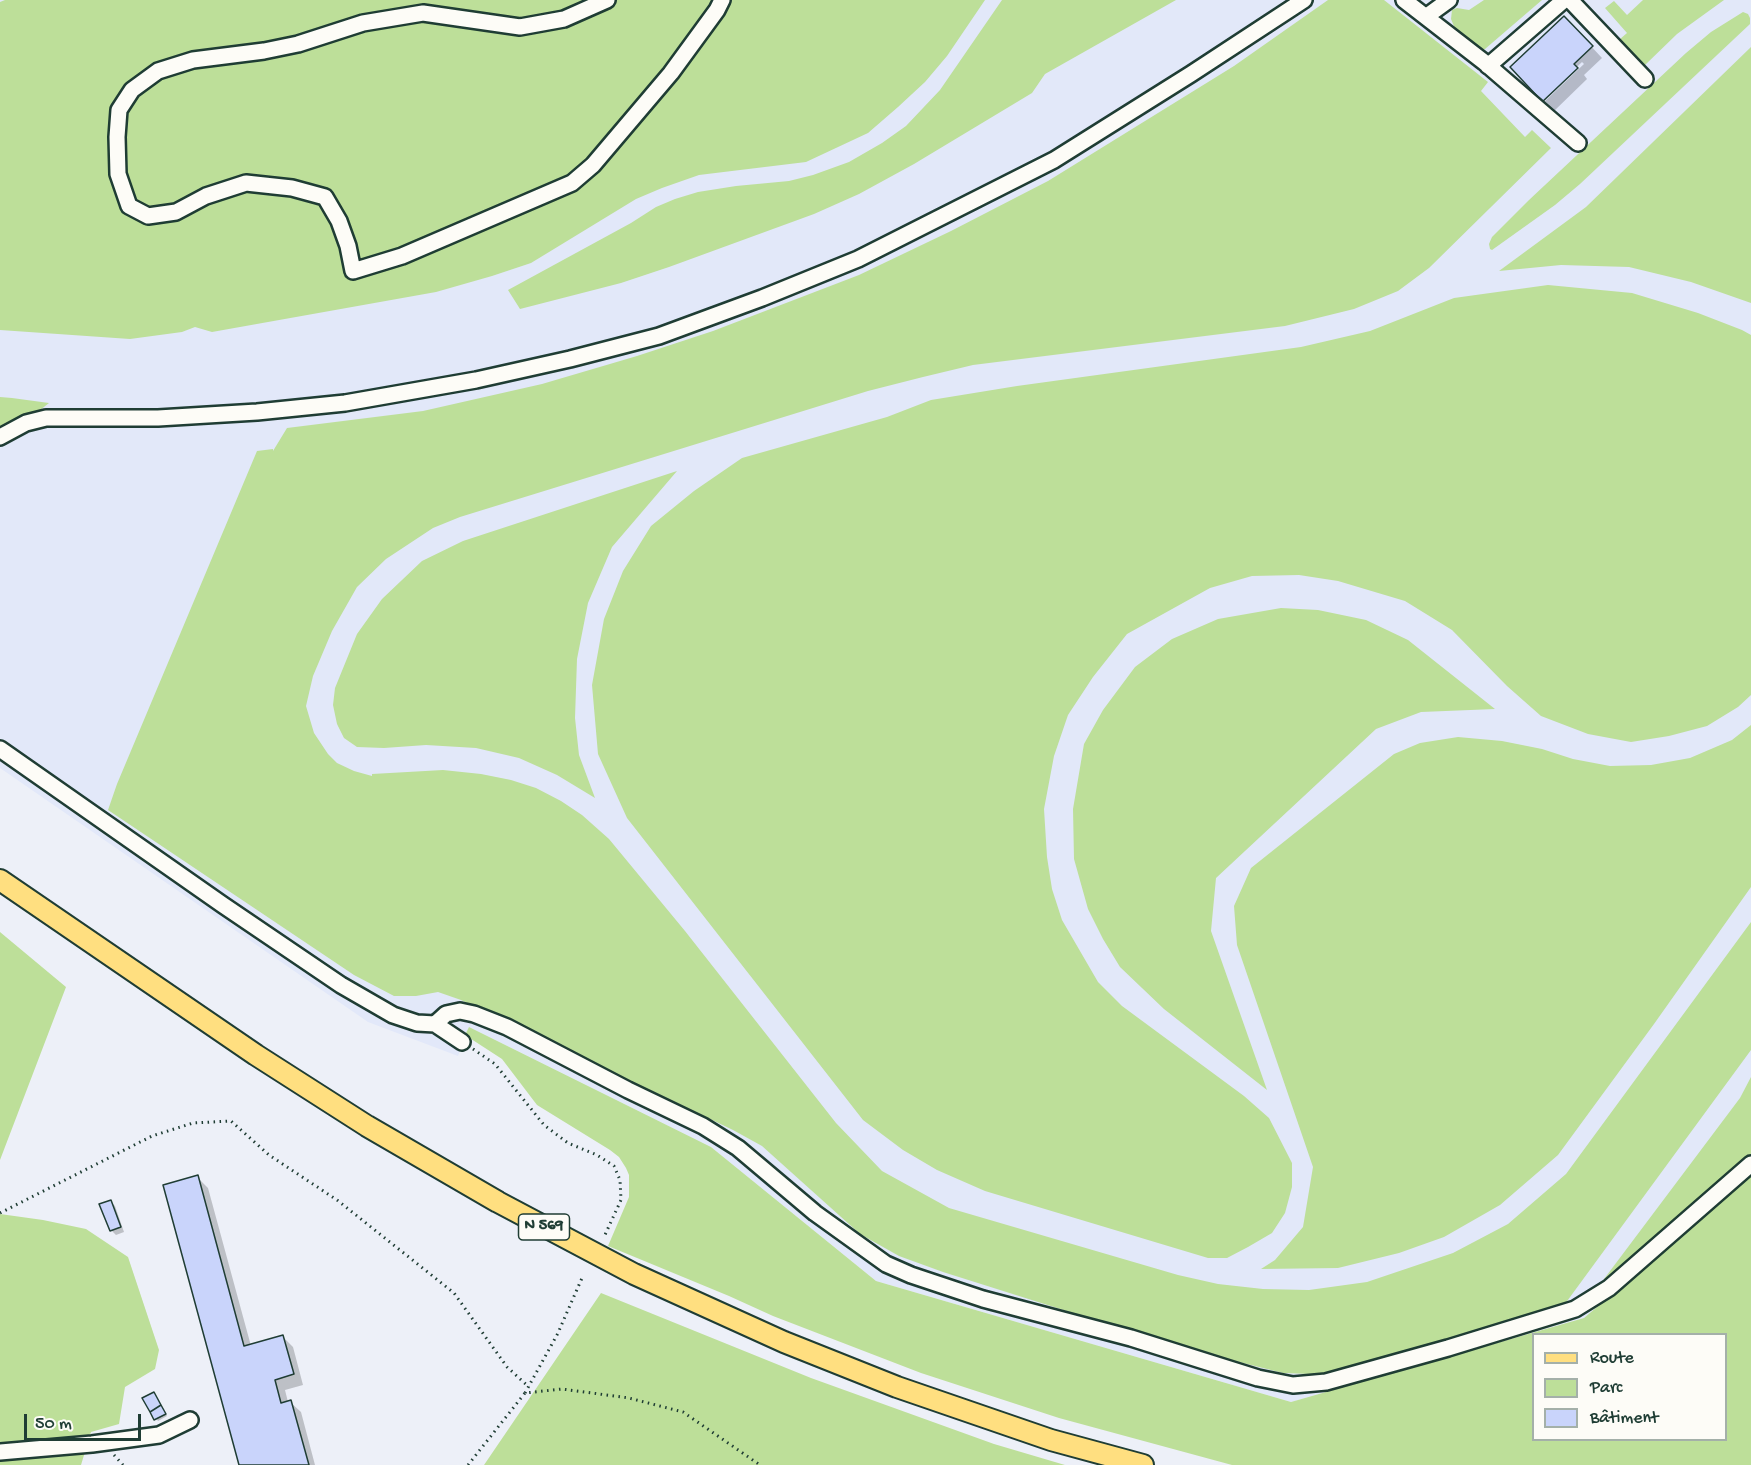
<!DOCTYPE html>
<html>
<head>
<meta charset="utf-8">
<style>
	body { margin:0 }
	#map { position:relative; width:1751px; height:1465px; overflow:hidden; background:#edf0f8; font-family:"Gochi Hand",sans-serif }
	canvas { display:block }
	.legend { position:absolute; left:1532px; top:1333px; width:195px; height:108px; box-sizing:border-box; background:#fdfcf7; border:2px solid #a4b0a9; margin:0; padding:8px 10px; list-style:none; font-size:18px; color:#1f3d34 }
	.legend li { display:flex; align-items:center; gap:12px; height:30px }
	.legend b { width:30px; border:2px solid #a4b0a9 }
	.scale { position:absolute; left:24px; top:1414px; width:117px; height:27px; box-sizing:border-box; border:3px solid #1f3d34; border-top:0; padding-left:8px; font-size:18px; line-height:21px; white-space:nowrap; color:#1f3d34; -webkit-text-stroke:4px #fdfcf7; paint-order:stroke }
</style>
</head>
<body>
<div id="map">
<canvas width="1751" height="1465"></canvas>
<ul class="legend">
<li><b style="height:8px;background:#ffdf80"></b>Route</li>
<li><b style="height:16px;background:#bddf99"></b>Parc</li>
<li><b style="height:16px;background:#c9d4fb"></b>Bâtiment</li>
</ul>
<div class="scale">50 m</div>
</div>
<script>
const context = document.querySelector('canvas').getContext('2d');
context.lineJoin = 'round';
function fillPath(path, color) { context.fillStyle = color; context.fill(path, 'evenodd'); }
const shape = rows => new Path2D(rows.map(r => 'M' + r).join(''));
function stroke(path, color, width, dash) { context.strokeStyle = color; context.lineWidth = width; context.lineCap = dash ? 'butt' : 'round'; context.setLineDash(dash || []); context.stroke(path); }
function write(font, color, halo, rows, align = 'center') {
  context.font = font + ' "Gochi Hand",sans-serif'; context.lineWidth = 5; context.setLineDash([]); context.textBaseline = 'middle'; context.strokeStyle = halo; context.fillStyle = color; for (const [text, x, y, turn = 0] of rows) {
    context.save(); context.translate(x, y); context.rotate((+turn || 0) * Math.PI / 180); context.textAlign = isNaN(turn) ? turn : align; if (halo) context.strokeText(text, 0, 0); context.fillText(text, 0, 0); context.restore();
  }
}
const built = shape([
	[0,0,1751,0,1751,1176,1584,1318,1291,1402,876,1281,711,1147,469,1027,458,1056,368,1022,0,768]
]);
const green = shape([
	[5,0,985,0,947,56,925,82,898,107,868,133,806,162,699,175,662,188,636,199,531,263,492,276,436,292,212,332,195,327,182,332,130,339,0,330,0,2],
	[1002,0,1176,0,1045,74,1032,93,914,164,859,194,814,214,669,267,621,283,520,309,508,290,631,223,656,207,675,199,698,192,736,186,789,181,813,175,849,162,882,143,906,126,940,90],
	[1328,0,1384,0,1488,82,1481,91,1525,137,1532,130,1551,148,1429,268,1398,291,1354,309,1285,326,973,365,923,377,868,391,460,517,433,528,386,559,357,587,332,631,313,676,306,706,314,733,328,754,337,763,354,771,372,776,372,774,443,770,481,774,511,780,536,788,561,801,582,815,609,839,685,931,836,1123,882,1171,949,1208,1178,1275,1218,1284,1263,1289,1309,1290,1367,1282,1453,1253,1508,1224,1566,1174,1751,922,1751,1050,1562,1308,1335,1375,1283,1373,1187,1349,943,1272,899,1256,860,1234,762,1146,733,1130,461,1000,438,992,416,996,394,996,354,975,108,810,117,784,257,451,273,449,273,451,287,428,423,411,542,384,637,356,713,331,859,275,951,231,1048,181,1234,66],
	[1484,0,1542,0,1485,49,1479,50,1456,31,1451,19,1452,10,1457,8,1469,10],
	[1643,0,1724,0,1677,34,1644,66,1619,40,1627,33,1605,8,1614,1,1627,15],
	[1743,12,1748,14,1750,18,1750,24,1580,184,1555,205,1492,250,1490,249,1489,244,1492,237,1529,200,1686,53,1711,32],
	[1751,47,1751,303,1691,282,1629,267,1561,265,1499,271,1586,207],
	[1548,285,1632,293,1698,313,1742,330,1751,335,1751,695,1738,707,1707,726,1669,736,1631,742,1588,734,1541,716,1507,686,1452,630,1405,601,1338,581,1299,575,1252,576,1210,588,1127,634,1093,677,1068,715,1054,756,1044,809,1047,857,1052,889,1062,920,1098,982,1122,1006,1244,1096,1269,1118,1292,1163,1292,1187,1285,1213,1272,1233,1248,1247,1227,1258,1208,1258,985,1191,937,1170,903,1150,863,1120,627,818,598,754,592,685,604,619,623,571,651,526,694,491,742,458,887,417,931,400,1017,386,1301,347,1370,331,1454,298],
	[0,397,12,398,49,403,35,414,0,430],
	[677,471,612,547,588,603,577,659,575,718,579,755,595,798,557,775,519,758,476,748,426,745,384,748,357,747,344,738,337,724,333,705,335,688,357,634,382,599,422,561,463,541],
	[1281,608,1318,610,1366,620,1408,640,1495,709,1421,712,1376,729,1216,878,1211,931,1267,1090,1164,1009,1120,967,1103,939,1088,909,1074,859,1073,809,1084,744,1103,710,1135,667,1172,639,1218,619],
	[1751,725,1751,887,1654,1024,1558,1155,1500,1205,1444,1237,1399,1253,1338,1268,1261,1269,1275,1260,1303,1227,1313,1167,1237,945,1234,906,1251,868,1394,754,1420,743,1458,737,1502,741,1542,749,1573,759,1610,766,1651,765,1690,758,1732,740],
	[0,932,66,987,0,1160],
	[469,1027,711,1147,876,1281,1291,1402,1584,1318,1751,1176,1751,1465,1232,1465,1059,1418,921,1373,773,1316,729,1296,608,1246,629,1197,629,1175,626,1168,619,1157,610,1150,537,1105,502,1059,465,1035],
	[1534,1334,1726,1334,1726,1440,1534,1440],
	[1751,1077,1751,1160,1607,1283,1604,1279,1740,1098],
	[0,1214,43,1220,86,1229,128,1257,159,1350,155,1369,125,1387,119,1424,91,1432,81,1465,0,1465],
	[601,1293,811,1378,994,1444,1065,1465,484,1465]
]);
const shadow = shape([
	[1575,29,1602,58,1584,75,1587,79,1552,113,1537,98],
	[1582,62,1584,64,1543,103,1541,101],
	[197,1177,208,1188,251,1346,283,1337,293,1347,303,1385,285,1390,288,1402,290,1402,301,1412,315,1465,241,1465],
	[111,1202,115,1206,124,1232,116,1235,111,1230],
	[155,1396,167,1416,158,1421,144,1399]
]);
const building = shape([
	[1564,16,1593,46,1574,64,1578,68,1540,104,1535,98,1537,96,1510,67,1564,16],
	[198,1175,244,1346,283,1335,294,1374,275,1380,281,1403,291,1400,309,1465,239,1465,163,1185,198,1175],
	[111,1200,121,1227,110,1231,99,1204,111,1200],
	[154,1392,161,1405,150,1412,142,1398,154,1392],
	[161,1405,166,1414,154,1420,150,1412,161,1405]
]);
const path = shape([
	[473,1049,495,1064,544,1125,568,1143,597,1155,614,1166,620,1180,621,1200,604,1237],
	[0,1213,152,1136,193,1123,231,1121,269,1155,337,1200,454,1293,507,1367,529,1387],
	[525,1393,558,1333,582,1278],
	[114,1455,123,1465],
	[468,1465,525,1393,562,1389,629,1398,683,1412,760,1465]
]);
const minor = shape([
	[607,0,564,19,520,27,423,13,363,23,298,44,264,51,193,60,158,71,132,90,119,110,117,137,118,174,129,206,148,216,176,212,206,196,246,183,292,188,325,197,339,221,348,246,353,271,402,256,572,183,593,165,671,73,717,10,722,0],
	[1404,0,1484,62,1578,143],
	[1570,0,1645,79],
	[1427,16,1449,0],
	[1488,66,1564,0],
	[0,437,26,423,46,418,158,418,257,412,345,403,476,380,570,359,659,336,762,298,858,259,1054,160,1191,74,1304,0],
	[0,749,223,905,341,985,393,1015,417,1023,435,1024,462,1042],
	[435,1024,446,1014,460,1011,474,1014,507,1027,628,1090,703,1126,738,1148,815,1213,886,1264,911,1275,983,1299,1131,1338,1258,1378,1293,1385,1326,1382,1448,1348,1575,1309,1609,1288,1751,1164],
	[0,1452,92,1444,159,1435,190,1420]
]);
const major = shape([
	[0,880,256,1055,367,1126,498,1202,634,1274,784,1342,897,1387,1051,1440,1143,1465]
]);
const shields = [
	[544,1227,51]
];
const shieldNames = [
	["N 569",544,1227]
];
fillPath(built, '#e2e8f9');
fillPath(green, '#bddf99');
fillPath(shadow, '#0003');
fillPath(building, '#c9d4fb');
stroke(building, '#1f3d34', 1.5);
stroke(minor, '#1f3d34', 20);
stroke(major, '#1f3d34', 24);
stroke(path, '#1f3d34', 3, [1.5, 4.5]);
stroke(minor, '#fdfcf7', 15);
stroke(major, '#ffdf80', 20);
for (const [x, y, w] of shields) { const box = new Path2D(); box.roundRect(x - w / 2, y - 13, w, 26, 4.5); context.fillStyle = '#fdfcf7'; context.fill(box); stroke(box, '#1f3d34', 1.5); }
write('bold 16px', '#1f3d34', null, shieldNames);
</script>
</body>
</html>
